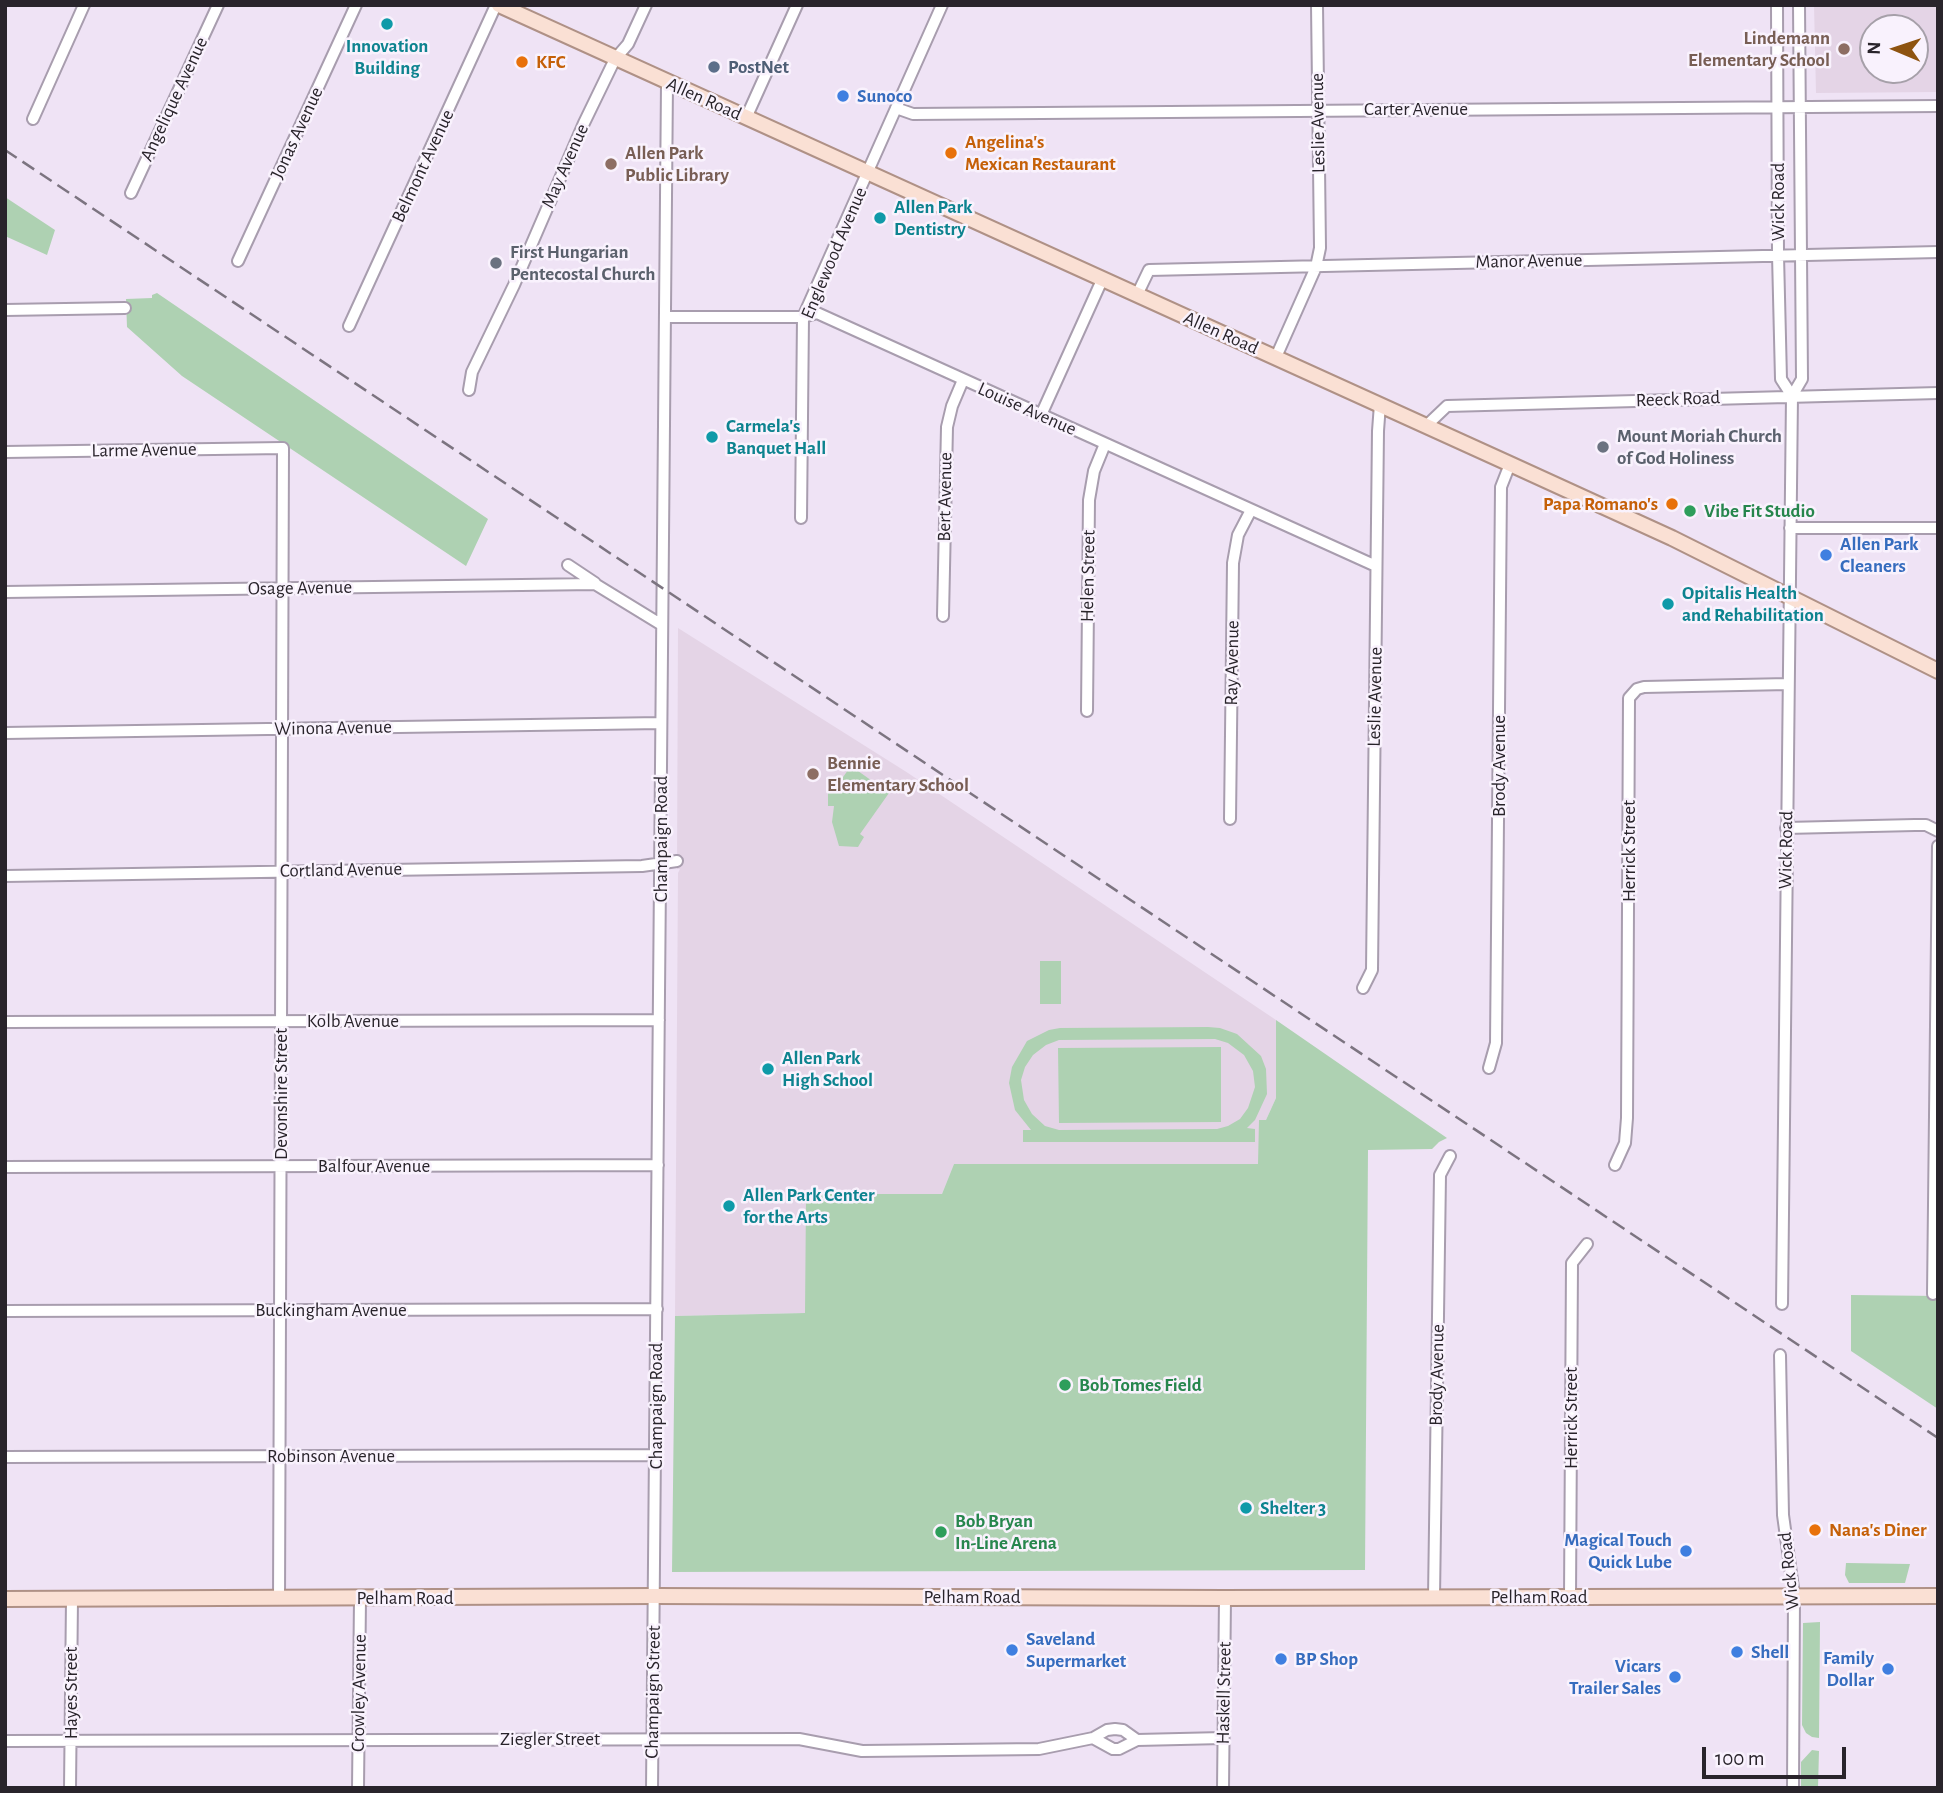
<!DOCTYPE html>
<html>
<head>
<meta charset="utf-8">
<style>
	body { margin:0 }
	#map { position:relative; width:1943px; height:1793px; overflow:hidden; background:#efe3f5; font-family:"Alegreya Sans",sans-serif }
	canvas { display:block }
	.frame { position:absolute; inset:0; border:7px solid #29242b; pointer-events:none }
	.north { position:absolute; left:1859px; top:14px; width:70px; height:70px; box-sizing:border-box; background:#f9f2fd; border:2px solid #a6a0a9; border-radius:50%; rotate:272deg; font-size:19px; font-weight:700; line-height:28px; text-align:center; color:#29242b }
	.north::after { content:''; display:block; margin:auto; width:24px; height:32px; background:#8e5310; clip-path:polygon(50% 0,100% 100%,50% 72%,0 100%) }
	.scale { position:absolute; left:1702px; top:1747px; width:144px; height:32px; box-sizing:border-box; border:4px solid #29242b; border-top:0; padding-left:9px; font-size:21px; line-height:24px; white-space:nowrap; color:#29242b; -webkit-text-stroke:5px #f9f2fd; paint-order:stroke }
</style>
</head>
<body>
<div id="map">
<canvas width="1943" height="1793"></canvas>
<div class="frame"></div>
<div class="north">N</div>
<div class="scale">100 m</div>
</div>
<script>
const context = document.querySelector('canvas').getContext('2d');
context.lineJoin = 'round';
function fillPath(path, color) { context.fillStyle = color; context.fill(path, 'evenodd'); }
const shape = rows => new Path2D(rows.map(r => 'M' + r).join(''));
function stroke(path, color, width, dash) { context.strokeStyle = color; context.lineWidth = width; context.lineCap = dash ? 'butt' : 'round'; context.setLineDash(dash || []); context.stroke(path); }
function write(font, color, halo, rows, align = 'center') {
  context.font = font + ' "Alegreya Sans",sans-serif'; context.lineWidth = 5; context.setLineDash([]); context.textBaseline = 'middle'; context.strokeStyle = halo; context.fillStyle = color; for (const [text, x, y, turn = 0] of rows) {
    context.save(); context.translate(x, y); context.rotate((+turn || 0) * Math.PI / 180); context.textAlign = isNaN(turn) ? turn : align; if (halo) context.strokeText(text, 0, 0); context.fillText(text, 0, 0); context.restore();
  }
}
const education = shape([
	[1814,5,1938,5,1938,92,1816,93],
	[1873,28,1915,28,1915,70,1873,70],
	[678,628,908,773,1276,1020,1276,1098,1266,1120,1259,1120,1259,1164,954,1164,942,1194,812,1194,806,1199,806,1313,675,1316,678,873,680,869,677,869]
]);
const green = shape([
	[5,197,55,230,47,255,5,236],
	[157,293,488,519,466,566,182,376,127,327,126,299,152,298,152,295],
	[851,766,889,793,860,834,864,837,858,847,839,846,832,822,834,806,828,806,828,785,838,784],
	[1040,961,1061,961,1061,1004,1040,1004],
	[1276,1020,1447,1138,1439,1142,1432,1149,1368,1150,1365,1570,672,1572,675,1316,805,1313,806,1199,812,1194,942,1194,954,1164,1258,1164,1259,1120,1266,1120,1276,1098],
	[1060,1028,1208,1027,1220,1028,1237,1034,1261,1056,1266,1069,1267,1094,1255,1120,1247,1128,1255,1129,1255,1142,1023,1142,1023,1130,1031,1130,1015,1110,1009,1083,1012,1067,1027,1041,1049,1030],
	[1215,1039,1228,1043,1244,1055,1253,1071,1255,1087,1248,1108,1240,1119,1228,1126,1217,1129,1059,1130,1045,1126,1032,1114,1024,1100,1021,1080,1025,1067,1033,1055,1046,1045,1059,1040],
	[1221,1047,1221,1122,1059,1123,1058,1048],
	[1851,1295,1938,1296,1938,1409,1851,1351],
	[1846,1563,1848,1563,1910,1564,1905,1583,1849,1583,1845,1575],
	[1820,1622,1819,1738,1812,1737,1806,1733,1802,1725,1803,1623],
	[1812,1750,1819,1751,1818,1788,1801,1788,1801,1762]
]);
const minor = shape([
	[1777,5,1778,255,1781,379,1792,396],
	[896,108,913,114,1938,106],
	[746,118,797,5],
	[33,119,84,5],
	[131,193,218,5],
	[238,261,356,5],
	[1137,295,1149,270,1938,252],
	[5,310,125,308],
	[665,317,803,317,817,313,1376,566],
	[349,326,496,5],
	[1276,357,1316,267,1320,248,1317,5],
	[469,390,472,372,514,285,584,123,615,59,628,44,646,5],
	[1041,415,1102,280],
	[1426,426,1447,406,1938,393],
	[5,452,283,448,279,1599],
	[801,518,803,317,942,5],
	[1790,528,1938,528],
	[568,565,595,583],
	[5,592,595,584,662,625],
	[943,616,947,427,952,406,963,380],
	[1087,711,1089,500,1094,471,1105,444],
	[5,733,661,723],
	[1230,819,1233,563,1238,535,1251,510],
	[1786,828,1915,825,1926,825,1938,831],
	[5,876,642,866,677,861],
	[1363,988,1372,970,1378,431,1380,404],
	[5,1022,659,1020],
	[1489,1068,1496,1043,1501,487,1510,464],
	[1615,1165,1625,1143,1627,1118,1629,698,1637,689,1644,687,1788,684],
	[5,1167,658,1165],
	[1933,1294,1938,846],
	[1782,1304,1792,396,1802,379,1799,5],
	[5,1311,657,1309],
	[1780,1355,1783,1515,1794,1595,1793,1788],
	[5,1457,656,1455],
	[1434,1597,1440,1175,1450,1156],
	[1570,1597,1572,1263,1587,1244],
	[1093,1738,1113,1749,1119,1749,1137,1740,1223,1738],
	[5,1741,799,1739,862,1751,1039,1749,1093,1738,1107,1730,1115,1729,1123,1730,1137,1740],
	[70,1788,72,1599],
	[358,1788,360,1599],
	[652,1788,667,83],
	[1223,1788,1225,1598]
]);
const major = shape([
	[499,5,1510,464,1672,538,1938,671],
	[5,1599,655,1596,1225,1598,1938,1596]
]);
const rail = shape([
	[5,150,1938,1438]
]);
const markers = [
	[387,24,7,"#0f9aa8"],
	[1844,49,7,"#8d6e63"],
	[522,62,7,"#e8710a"],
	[714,67,7,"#5c6f8a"],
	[843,96,7,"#3f7fe0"],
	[951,153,7,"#e8710a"],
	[611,164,7,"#8d6e63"],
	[880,218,7,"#0f9aa8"],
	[496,263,7,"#6b7280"],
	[712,437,7,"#0f9aa8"],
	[1603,447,7,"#6b7280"],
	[1672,504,7,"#e8710a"],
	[1690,511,7,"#2e9e5b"],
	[1826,555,7,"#3f7fe0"],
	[1668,604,7,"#0f9aa8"],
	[813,774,7,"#8d6e63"],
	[768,1069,7,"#0f9aa8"],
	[729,1206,7,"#0f9aa8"],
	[1065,1385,7,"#2e9e5b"],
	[1246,1508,7,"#0f9aa8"],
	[1815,1530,7,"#e8710a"],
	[941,1532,7,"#2e9e5b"],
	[1686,1551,7,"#3f7fe0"],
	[1012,1650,7,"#3f7fe0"],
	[1737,1652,7,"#3f7fe0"],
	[1281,1659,7,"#3f7fe0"],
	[1888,1669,7,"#3f7fe0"],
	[1675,1677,7,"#3f7fe0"]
];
const educationNames = [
	["Lindemann",1830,38,"right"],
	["Elementary School",1830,60,"right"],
	["Allen Park",625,153],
	["Public Library",625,175],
	["Bennie",827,763],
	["Elementary School",827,785]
];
const cultureNames = [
	["Innovation",387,46,"center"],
	["Building",387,68,"center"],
	["Allen Park",894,207],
	["Dentistry",894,229],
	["Carmela's",726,426],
	["Banquet Hall",726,448],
	["Opitalis Health",1682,593],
	["and Rehabilitation",1682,615],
	["Allen Park",782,1058],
	["High School",782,1080],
	["Allen Park Center",743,1195],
	["for the Arts",743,1217],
	["Shelter 3",1260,1508]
];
const foodNames = [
	["KFC",536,62],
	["Angelina's",965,142],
	["Mexican Restaurant",965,164],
	["Papa Romano's",1658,504,"right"],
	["Nana's Diner",1829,1530]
];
const serviceNames = [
	["PostNet",728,67]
];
const shopNames = [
	["Sunoco",857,96],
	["Allen Park",1840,544],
	["Cleaners",1840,566],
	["Magical Touch",1672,1540,"right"],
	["Quick Lube",1672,1562,"right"],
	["Saveland",1026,1639],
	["Supermarket",1026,1661],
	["Shell",1751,1652],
	["Family",1874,1658,"right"],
	["Dollar",1874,1680,"right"],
	["BP Shop",1295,1659],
	["Vicars",1661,1666,"right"],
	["Trailer Sales",1661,1688,"right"]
];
const streetNames = [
	["Angelique Avenue",174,99,-65],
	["Allen Road",704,99,24],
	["Carter Avenue",1416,109],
	["Leslie Avenue",1318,123,-91],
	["Jonas Avenue",297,133,-65],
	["Belmont Avenue",423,166,-65],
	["May Avenue",565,166,-66],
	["Wick Road",1778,202,-90],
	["Englewood Avenue",834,253,-67],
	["Manor Avenue",1529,261,-1],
	["Allen Road",1221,333,24],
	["Reeck Road",1678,399,-2],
	["Louise Avenue",1027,409,24],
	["Larme Avenue",144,450,-1],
	["Bert Avenue",945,497,-89],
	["Helen Street",1088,576,-89],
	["Osage Avenue",300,588,-1],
	["Ray Avenue",1232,663,-89],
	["Leslie Avenue",1375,697,-89],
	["Winona Avenue",333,728,-1],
	["Brody Avenue",1499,766,-90],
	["Champaign Road",661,839,-90],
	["Wick Road",1786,850,-89],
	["Herrick Street",1629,851,-90],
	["Cortland Avenue",341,870,-1],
	["Kolb Avenue",353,1021],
	["Devonshire Street",281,1094,-90],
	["Balfour Avenue",374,1166],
	["Buckingham Avenue",331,1310],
	["Brody Avenue",1437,1375,-89],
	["Champaign Road",656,1406,-90],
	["Herrick Street",1571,1418,-90],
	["Robinson Avenue",331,1456],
	["Wick Road",1789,1571,-96],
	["Pelham Road",972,1597],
	["Pelham Road",1539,1597],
	["Pelham Road",405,1598],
	["Champaign Street",653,1692,-89],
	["Hayes Street",71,1693,-90],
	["Crowley Avenue",359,1693,-89],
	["Haskell Street",1224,1693,-89],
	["Ziegler Street",550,1739]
];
const worshipNames = [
	["First Hungarian",510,252],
	["Pentecostal Church",510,274],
	["Mount Moriah Church",1617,436],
	["of God Holiness",1617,458]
];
const leisureNames = [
	["Vibe Fit Studio",1704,511],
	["Bob Tomes Field",1079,1385],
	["Bob Bryan",955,1521],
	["In-Line Arena",955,1543]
];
fillPath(education, '#e4d4e6');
fillPath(green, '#aed1b2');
stroke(minor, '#a89dae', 14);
stroke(major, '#af9186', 18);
stroke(minor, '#fff', 10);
stroke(major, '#fae0d4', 14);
stroke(rail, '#7c7480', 2.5, [14, 7]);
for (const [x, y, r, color] of markers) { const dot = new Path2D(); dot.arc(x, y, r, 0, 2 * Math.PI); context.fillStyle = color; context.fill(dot); stroke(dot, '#f9f2fd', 2.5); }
write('bold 19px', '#785e54', '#f9f2fd', educationNames, 'left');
write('bold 19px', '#0d838f', '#f9f2fd', cultureNames, 'left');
write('bold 19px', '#c56008', '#f9f2fd', foodNames, 'left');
write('bold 19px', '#4e5e75', '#f9f2fd', serviceNames, 'left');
write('bold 19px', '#366cbe', '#f9f2fd', shopNames, 'left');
write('19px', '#29242b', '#f9f2fd', streetNames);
write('bold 19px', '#5b616d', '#f9f2fd', worshipNames, 'left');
write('bold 19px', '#27864d', '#f9f2fd', leisureNames, 'left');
</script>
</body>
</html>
